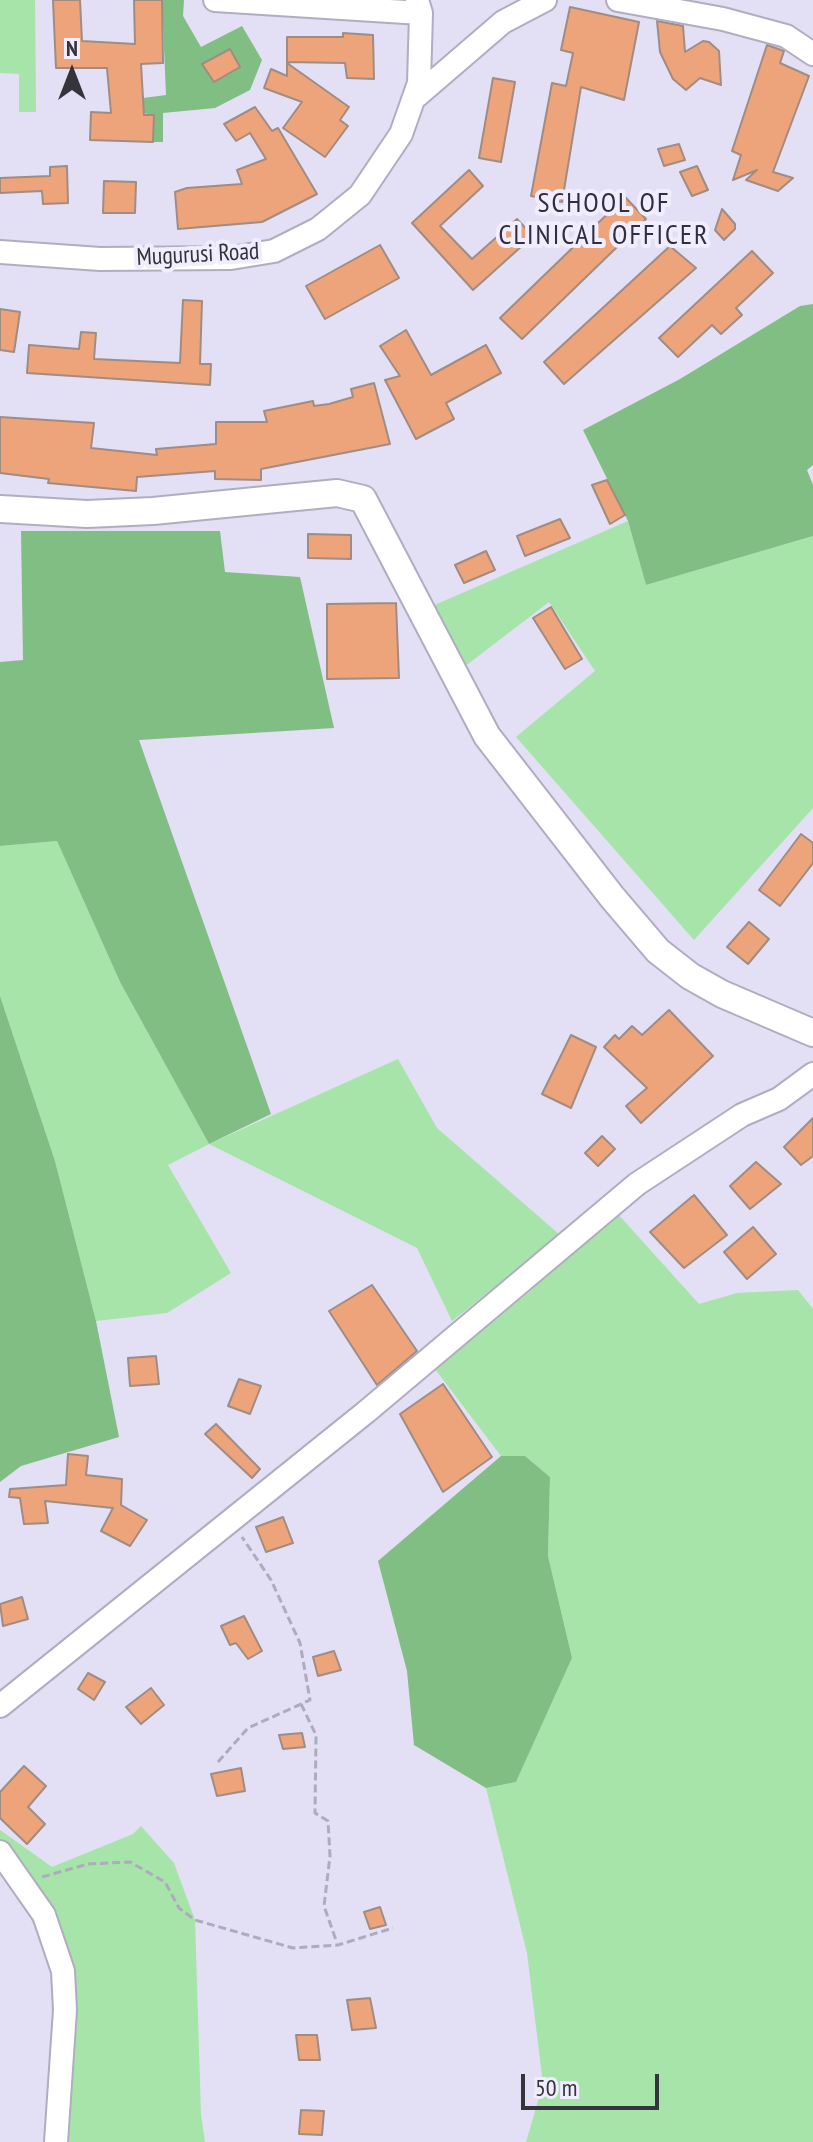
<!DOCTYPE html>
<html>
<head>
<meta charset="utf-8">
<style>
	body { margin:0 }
	#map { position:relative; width:813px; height:2142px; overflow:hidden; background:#e3dff4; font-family:"PT Sans Narrow",sans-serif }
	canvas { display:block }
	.north { position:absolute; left:32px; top:32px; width:80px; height:80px; -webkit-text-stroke:6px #f0edfe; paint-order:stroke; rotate:0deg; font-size:22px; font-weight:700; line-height:32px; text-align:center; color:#35333b }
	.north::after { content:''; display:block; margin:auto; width:28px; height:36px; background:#35333b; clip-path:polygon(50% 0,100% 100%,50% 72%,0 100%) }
	.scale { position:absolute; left:521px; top:2074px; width:138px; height:36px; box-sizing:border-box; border:4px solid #35333b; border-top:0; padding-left:10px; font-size:24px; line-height:28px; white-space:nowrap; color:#35333b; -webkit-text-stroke:6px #f0edfe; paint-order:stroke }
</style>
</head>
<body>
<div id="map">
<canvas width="813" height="2142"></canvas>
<div class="north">N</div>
<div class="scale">50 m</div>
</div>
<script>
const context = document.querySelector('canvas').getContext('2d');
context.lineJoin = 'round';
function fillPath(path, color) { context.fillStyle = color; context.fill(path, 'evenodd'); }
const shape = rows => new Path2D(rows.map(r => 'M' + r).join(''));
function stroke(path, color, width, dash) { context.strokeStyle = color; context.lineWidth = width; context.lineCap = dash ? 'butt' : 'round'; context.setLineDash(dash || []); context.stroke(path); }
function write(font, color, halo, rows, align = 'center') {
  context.font = font + ' "PT Sans Narrow",sans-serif'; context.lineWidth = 8; context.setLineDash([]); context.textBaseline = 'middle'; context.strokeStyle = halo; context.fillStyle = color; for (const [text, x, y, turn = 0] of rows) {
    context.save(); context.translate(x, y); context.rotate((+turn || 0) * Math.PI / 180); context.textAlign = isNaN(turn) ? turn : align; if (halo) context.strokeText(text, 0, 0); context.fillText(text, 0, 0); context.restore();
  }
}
const green = shape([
	[0,0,35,0,36,112,19,112,19,74,0,73],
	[628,521,646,585,813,536,813,808,694,940,516,737,595,671,549,602,464,667,430,607],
	[57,841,120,982,209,1144,398,1059,437,1128,568,1242,617,1213,699,1304,737,1293,798,1290,813,1309,813,2142,526,2142,543,2084,527,1953,486,1788,516,1782,572,1658,548,1556,550,1477,525,1456,501,1456,435,1369,533,1289,566,1244,515,1271,452,1321,417,1248,209,1144,168,1165,231,1273,167,1313,96,1321,55,1161,0,996,0,846],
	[141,1826,174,1863,195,1920,201,2115,205,2142,51,2142,55,2012,52,1966,27,1910,0,1872,0,1830,52,1867,133,1834]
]);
const forest = shape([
	[162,0,184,0,183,16,201,47,242,26,262,60,250,90,215,108,163,113,163,142,153,142,154,116,144,113,143,98,166,95],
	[813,304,813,465,807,470,813,485,813,536,646,585,628,521,583,430,680,379,800,306],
	[21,531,220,531,225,572,300,577,334,728,139,740,271,1114,209,1144,120,982,57,841,0,846,0,662,23,660],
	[0,996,55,1161,96,1321,119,1437,21,1466,0,1482],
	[501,1456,525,1456,550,1477,548,1556,572,1658,516,1782,486,1788,414,1745,407,1671,378,1561]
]);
const building = shape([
	[53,0,80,0,82,41,135,44,134,0,162,0,163,63,141,64,144,115,154,115,153,142,90,140,91,112,111,113,107,68,56,68,53,0],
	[570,7,639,22,624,100,581,87,562,202,531,196,552,83,566,86,573,53,561,50,570,7],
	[657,21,683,26,685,52,703,41,709,42,719,51,721,85,700,78,686,90,673,79,660,52,657,21],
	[343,33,373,35,374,79,347,78,345,63,287,62,287,37,343,37,343,33],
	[767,45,784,51,780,63,809,76,773,172,793,178,778,191,746,180,757,170,733,180,741,155,732,151,767,45],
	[230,49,240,67,214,82,202,64,230,49],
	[287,63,349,107,340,120,348,126,325,157,283,128,302,102,264,88,271,69,287,76,287,63],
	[493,78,515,82,501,162,479,158,493,78],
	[255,107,272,131,278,128,317,194,262,222,178,229,175,192,187,188,242,184,237,170,266,159,250,133,236,141,224,124,255,107],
	[679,144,685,160,664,166,658,149,679,144],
	[67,166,68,203,43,204,42,191,0,193,0,178,50,176,50,167,67,166],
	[697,166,708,190,692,196,680,172,697,166],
	[469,170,483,186,440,226,472,259,517,219,533,236,473,290,412,223,469,170],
	[104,181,136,182,135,213,103,213,104,181],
	[625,197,646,219,522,339,500,318,625,197],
	[722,209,735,224,735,229,724,240,715,230,722,209],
	[380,245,399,278,325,319,306,286,380,245],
	[670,246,696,268,564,384,544,362,670,246],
	[752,251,773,273,736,308,742,315,721,334,712,325,678,357,659,338,752,251],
	[183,300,202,301,200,364,211,364,210,385,27,373,29,345,79,349,81,332,96,333,94,359,180,363,183,300],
	[0,309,20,312,14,352,0,350,0,309],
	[406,330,431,375,486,345,501,373,446,403,454,419,416,439,385,380,400,376,380,346,406,330],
	[374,383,390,444,261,469,261,480,215,479,215,471,137,477,136,491,48,483,49,479,0,473,0,417,94,423,91,448,157,455,156,449,216,444,216,422,267,422,264,411,313,401,314,406,329,404,353,397,351,389,374,383],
	[607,480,625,515,610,524,592,485,607,480],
	[560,519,570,538,525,556,517,536,560,519],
	[308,534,351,535,351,559,308,558,308,534],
	[486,551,495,570,464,583,455,565,486,551],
	[396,603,399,678,327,679,327,604,396,603],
	[551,607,582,659,565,669,533,618,551,607],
	[801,834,813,843,813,863,780,906,759,890,801,834],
	[749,922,769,939,748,964,727,947,749,922],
	[669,1010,713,1056,641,1123,626,1106,647,1088,604,1047,615,1035,619,1039,632,1026,642,1035,669,1010],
	[571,1035,596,1047,571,1108,542,1094,571,1035],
	[813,1118,813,1156,801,1165,784,1147,813,1118],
	[602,1136,615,1149,598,1166,585,1153,602,1136],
	[756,1162,781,1184,750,1209,730,1186,756,1162],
	[694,1195,727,1235,684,1268,650,1232,694,1195],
	[753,1227,776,1254,747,1279,724,1252,753,1227],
	[372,1285,417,1351,377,1385,329,1311,372,1285],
	[156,1356,159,1384,130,1386,128,1358,156,1356],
	[239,1379,261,1386,250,1414,228,1406,239,1379],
	[443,1384,492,1457,443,1492,400,1414,443,1384],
	[216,1424,260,1469,252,1478,205,1434,216,1424],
	[68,1454,88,1456,86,1475,122,1479,121,1505,147,1520,130,1546,101,1531,113,1508,45,1501,48,1523,24,1524,20,1498,9,1497,10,1489,66,1485,68,1454],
	[283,1517,293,1543,266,1552,256,1527,283,1517],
	[22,1597,28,1619,3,1626,0,1604,22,1597],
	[244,1616,262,1651,248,1659,236,1643,230,1645,221,1626,244,1616],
	[334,1651,341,1670,318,1676,313,1657,334,1651],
	[88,1673,105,1682,94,1700,78,1689,88,1673],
	[151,1688,164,1705,141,1724,126,1707,151,1688],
	[302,1733,305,1747,283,1749,279,1735,302,1733],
	[24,1766,46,1786,28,1807,45,1824,27,1844,0,1818,0,1792,24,1766],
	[241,1768,245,1791,217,1796,211,1774,241,1768],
	[380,1907,386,1925,370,1929,364,1912,380,1907],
	[370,1998,376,2028,352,2030,347,2000,370,1998],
	[296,2035,317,2035,320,2060,299,2060,296,2035],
	[301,2110,324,2111,322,2135,299,2134,301,2110]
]);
const path = shape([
	[301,1704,316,1735,315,1813,328,1821,330,1856,324,1906,337,1943],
	[218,1762,248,1728,310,1700,300,1643,271,1580,242,1537],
	[42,1877,88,1864,130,1862,165,1882,179,1908,195,1920,293,1948,338,1945,393,1928]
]);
const minor = shape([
	[215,0,421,13],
	[618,0,723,19,786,36,813,54],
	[417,96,503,22,545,0],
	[0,252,100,259,231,258,274,251,318,229,360,195,401,134,419,83,421,13,417,0],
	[0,1706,366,1412,637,1184,742,1115,779,1099,813,1074],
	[0,1852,44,1915,63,1971,65,2010,56,2142]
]);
const tertiary = shape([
	[0,509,87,514,153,511,337,493,363,499,487,736,612,897,658,951,690,976,722,994,813,1033]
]);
const streetNames = [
	["Mugurusi Road",198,255,-3]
];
const quarterNames = [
	["SCHOOL OF",604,204],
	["CLINICAL OFFICER",604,236]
];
fillPath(green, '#a6e4aa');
fillPath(forest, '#80be84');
fillPath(building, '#eea47a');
stroke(building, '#a08c82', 2);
stroke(minor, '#b1adc1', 26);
stroke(tertiary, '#b1adc1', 30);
stroke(path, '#aeabbc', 3, [8, 4]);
stroke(minor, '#fff', 22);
stroke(tertiary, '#fff', 26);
write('24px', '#35333b', '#f0edfe', streetNames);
context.letterSpacing = '2px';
write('28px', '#322e3e', '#f0edfe', quarterNames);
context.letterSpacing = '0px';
</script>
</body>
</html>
